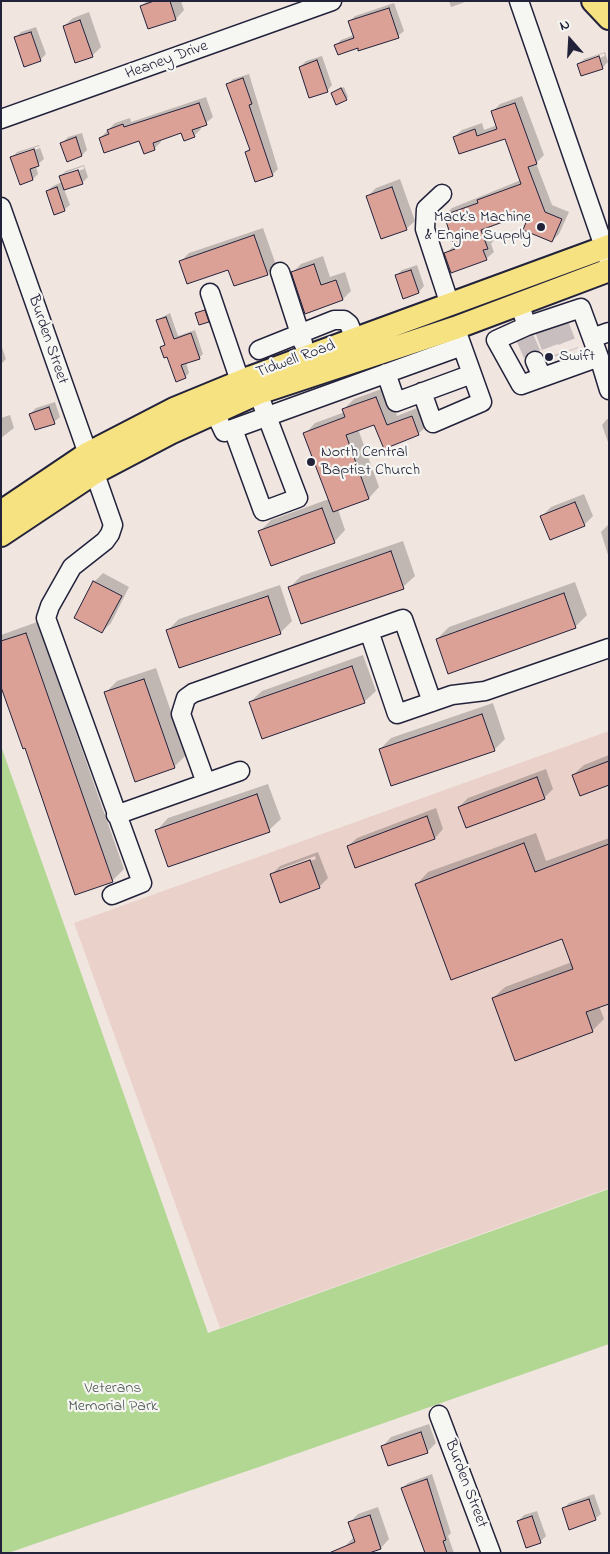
<!DOCTYPE html>
<html>
<head>
<meta charset="utf-8">
<style>
	body { margin:0 }
	#map { position:relative; width:610px; height:1554px; overflow:hidden; background:#f1e5e0; font-family:"Indie Flower",sans-serif }
	canvas { display:block }
	.frame { position:absolute; inset:0; border:2px solid #22223b; pointer-events:none }
	.north { position:absolute; left:545px; top:15px; width:50px; height:50px; -webkit-text-stroke:4px #f6f6f2; paint-order:stroke; rotate:341deg; font-size:14px; font-weight:700; line-height:20px; text-align:center; color:#22223b }
	.north::after { content:''; display:block; margin:auto; width:18px; height:22px; background:#22223b; clip-path:polygon(50% 0,100% 100%,50% 72%,0 100%) }
</style>
</head>
<body>
<div id="map">
<canvas width="610" height="1554"></canvas>
<div class="frame"></div>
<div class="north">N</div>
</div>
<script>
const context = document.querySelector('canvas').getContext('2d');
context.lineJoin = 'round';
function fillPath(path, color) { context.fillStyle = color; context.fill(path, 'evenodd'); }
const shape = rows => new Path2D(rows.map(r => 'M' + r).join(''));
function stroke(path, color, width, dash) { context.strokeStyle = color; context.lineWidth = width; context.lineCap = dash ? 'butt' : 'round'; context.setLineDash(dash || []); context.stroke(path); }
function write(font, color, halo, rows, align = 'center') {
  context.font = font + ' "Indie Flower",sans-serif'; context.lineWidth = 4.5; context.setLineDash([]); context.textBaseline = 'middle'; context.strokeStyle = halo; context.fillStyle = color; for (const [text, x, y, turn = 0] of rows) {
    context.save(); context.translate(x, y); context.rotate((+turn || 0) * Math.PI / 180); context.textAlign = isNaN(turn) ? turn : align; if (halo) context.strokeText(text, 0, 0); context.fillText(text, 0, 0); context.restore();
  }
}
const built = shape([
	[609,731,609,1188,220,1328,74,923]
]);
const green = shape([
	[1,746,208,1333,609,1189,609,1344,256,1468,8,1553,1,1553]
]);
const shadow = shape([
	[147,1,181,1,184,10,176,19,149,28,142,6],
	[449,1,468,1,451,7],
	[394,3,404,31,398,36,359,50,358,47,336,45,341,40,354,35,350,21,355,16],
	[89,12,101,47,92,56,64,26,73,18],
	[36,27,46,54,40,60,15,38,21,32],
	[605,52,608,62,602,68,578,65,584,59],
	[604,53,605,56,583,63,583,61],
	[322,56,332,85,327,91,300,67,306,61],
	[249,74,278,169,272,175,246,152,250,148,227,85,233,79],
	[344,87,348,97,346,99,332,93],
	[522,96,544,155,536,163,552,205,569,212,559,234,552,241,533,210,489,226,494,240,491,244,494,252,486,259,446,253,455,245,445,215,452,208,521,180,506,137,454,137,462,130,482,123,484,130,497,125,493,111,500,104],
	[206,97,213,117,206,123,200,126,201,129,194,136,182,132,160,139,161,142,154,149,140,139,100,138,115,123,130,118,131,122],
	[82,133,87,150,82,155,68,160,62,143,68,137],
	[39,145,44,159,36,166,38,174,33,179,12,158,17,152],
	[39,146,40,148,17,156,17,154],
	[84,165,88,177,82,183,64,189,70,205,64,210,47,191,53,186,62,182,60,176,66,171],
	[84,166,84,169,65,175,65,173],
	[400,179,415,221,406,229,368,196,376,188],
	[263,228,276,265,267,274,180,262,189,253],
	[323,256,330,277,345,272,351,291,343,299,306,312,293,272,301,264],
	[417,265,424,286,419,292,404,297,396,276,402,270],
	[207,309,210,318,208,321,196,314],
	[170,313,178,336,195,330,203,354,199,358,186,362,189,373,185,377,162,347,165,344,157,320],
	[1,344,6,359,1,364],
	[387,387,397,416,422,406,429,424,418,434,375,423,358,429,379,487,369,498,338,509,345,530,334,542,260,531,271,520,329,499,305,434,315,423,345,412,344,409,354,399],
	[55,402,60,417,54,422,30,414,36,408],
	[10,415,14,428,1,438,1,418],
	[607,419,609,419,609,445,602,425],
	[584,494,593,516,584,525,542,516,551,507],
	[608,525,609,525,608,555,601,532],
	[403,541,415,576,403,587,290,587,301,576],
	[103,573,129,587,111,623,102,632,94,582],
	[575,582,587,615,575,627,437,639,449,627],
	[280,585,292,621,280,633,167,631,179,619],
	[37,622,124,869,112,881,25,747,1,683,1,635],
	[363,655,376,691,364,702,250,702,262,691],
	[156,668,186,755,174,767,105,693,117,681],
	[493,703,505,739,494,750,380,749,391,738],
	[609,755,609,784,573,775,584,765],
	[546,769,553,789,544,798,459,807,468,798],
	[268,784,281,819,269,830,157,830,168,818],
	[436,808,443,829,435,838,356,867,348,846,357,838],
	[536,833,546,861,609,838,609,1002,599,1006,604,1019,592,1031,493,998,505,987,572,962,563,937,417,884,428,872],
	[318,852,328,878,319,887,271,875,280,866],
	[315,856,316,859,280,872,280,869],
	[429,1424,436,1443,427,1452,383,1446,391,1437],
	[432,1474,451,1533,448,1536,454,1553,426,1553,402,1488,408,1483],
	[594,1494,601,1514,595,1519,563,1509,569,1503],
	[378,1507,389,1539,381,1548,366,1553,345,1546,354,1537,349,1523,358,1514],
	[537,1511,546,1536,540,1542,518,1521,524,1515]
]);
const building = shape([
	[154,1,170,1,176,20,148,29,140,6,154,1],
	[389,8,399,38,358,51,358,48,338,55,334,45,354,38,348,21,389,8],
	[80,20,93,57,75,63,63,26,80,20],
	[31,32,41,61,24,67,14,37,31,32],
	[599,56,603,69,581,76,577,64,599,56],
	[317,60,328,92,309,98,299,67,317,60],
	[243,78,252,104,249,105,273,176,255,182,245,152,250,150,226,84,243,78],
	[341,88,347,100,336,105,331,93,341,88],
	[199,103,207,125,192,130,195,137,184,141,181,133,153,143,155,150,144,154,139,141,104,153,99,138,109,134,107,130,123,124,124,127,199,103],
	[515,103,537,164,528,167,545,212,562,219,552,242,523,230,530,212,481,230,488,249,483,250,487,260,451,273,444,253,455,249,444,215,478,203,477,200,521,184,505,139,459,154,453,137,475,129,477,136,497,129,491,111,515,103],
	[76,137,82,156,67,162,60,143,76,137],
	[34,149,39,166,30,169,33,180,20,185,10,157,34,149],
	[78,170,83,184,64,190,59,176,78,170],
	[57,187,65,211,54,215,46,191,57,187],
	[392,187,407,230,381,239,366,196,392,187],
	[254,235,268,275,234,286,228,270,187,284,179,261,254,235],
	[314,264,321,285,336,280,343,300,305,314,291,272,314,264],
	[411,270,419,293,403,299,395,275,411,270],
	[205,310,209,322,199,325,195,313,205,310],
	[166,317,174,339,191,333,200,359,181,365,186,378,176,382,167,357,164,358,160,347,165,345,156,320,166,317],
	[376,397,387,425,412,416,419,435,384,449,374,425,346,435,369,499,333,512,303,433,345,417,342,409,376,397],
	[49,407,55,424,35,430,29,414,49,407],
	[575,502,585,526,550,540,540,516,575,502],
	[322,508,335,543,271,566,258,531,322,508],
	[391,551,404,589,301,624,288,587,391,551],
	[93,581,122,596,102,633,74,618,93,581],
	[564,593,576,628,448,674,436,639,564,593],
	[268,596,281,634,179,668,166,630,268,596],
	[26,633,113,882,75,895,25,748,23,749,1,687,1,641,26,633],
	[352,666,365,703,262,739,249,702,352,666],
	[144,679,175,768,135,782,104,692,144,679],
	[482,714,495,751,391,786,379,749,482,714],
	[609,761,609,785,580,796,572,775,609,761],
	[537,777,545,799,466,828,458,807,537,777],
	[257,794,270,832,168,867,155,830,257,794],
	[427,816,435,839,355,868,347,846,427,816],
	[524,843,535,872,609,844,609,1004,586,1012,593,1032,515,1061,492,998,573,969,562,939,451,980,415,884,524,843],
	[310,860,320,888,280,903,270,874,310,860],
	[421,1432,428,1453,388,1466,381,1446,421,1432],
	[427,1479,446,1540,443,1541,447,1553,425,1553,401,1488,427,1479],
	[589,1499,596,1520,569,1530,562,1508,589,1499],
	[370,1515,381,1549,369,1553,329,1553,355,1542,348,1522,370,1515],
	[532,1516,541,1543,526,1548,517,1521,532,1516]
]);
const minorTunnel = shape([
	[560,325,570,351],
	[544,330,554,357],
	[525,338,535,361]
]);
const minor = shape([
	[519,1,609,261],
	[1,119,332,1],
	[442,194,426,209,425,229,450,305],
	[1,207,113,525,110,534,105,541,72,567,50,606,46,618,142,883,112,895],
	[280,272,303,343],
	[210,293,240,381],
	[519,303,527,326,496,340,521,385,599,357,581,308,527,326],
	[592,338,609,332],
	[259,350,334,320,344,320,349,324,355,339],
	[599,357,609,390],
	[535,361,542,377],
	[386,373,396,402,472,374],
	[422,392,433,423,482,402,458,335],
	[215,413,224,432,462,346],
	[233,429,263,511,298,498,258,393],
	[369,631,397,714,452,695,485,691,609,648],
	[206,783,181,714,186,698,193,693,403,619,432,702],
	[116,815,240,771],
	[439,1415,491,1553]
]);
const major = shape([
	[593,1,609,18],
	[1,512,87,454,174,409,252,377,609,246],
	[1,535,94,473,170,433,258,393,455,328,609,270]
]);
const markers = [
	[541,227,5,"#22223b"],
	[549,357,5,"#22223b"],
	[311,462,5,"#22223b"]
];
const streetNames = [
	["Heaney Drive",167,61,-20],
	["Burden Street",47,340,71],
	["Tidwell Road",296,360,-20],
	["Burden Street",465,1484,69]
];
const poiNames = [
	["Mack's Machine",531,218,"right"],
	["& Engine Supply",531,236,"right"],
	["Swift",559,357],
	["North Central",321,453],
	["Baptist Church",321,471]
];
const parkNames = [
	["Veterans",113,1389],
	["Memorial Park",113,1407]
];
fillPath(built, '#ead1ca');
fillPath(green, '#b1d792');
fillPath(shadow, '#0003');
fillPath(building, '#dba197');
stroke(building, '#22223b', 1);
stroke(minorTunnel, '#c8bebf', 18, [18, 9]);
stroke(minor, '#22223b', 21);
stroke(major, '#22223b', 26);
stroke(minor, '#f6f6f2', 18);
stroke(major, '#f7e281', 22);
for (const [x, y, r, color] of markers) { const dot = new Path2D(); dot.arc(x, y, r, 0, 2 * Math.PI); context.fillStyle = color; context.fill(dot); stroke(dot, '#f6f6f2', 2); }
write('16px', '#22223b', '#f6f6f2', streetNames);
write('16px', '#22223b', '#f6f6f2', poiNames, 'left');
write('16px', '#4d5855', '#f6f6f2', parkNames);
</script>
</body>
</html>
